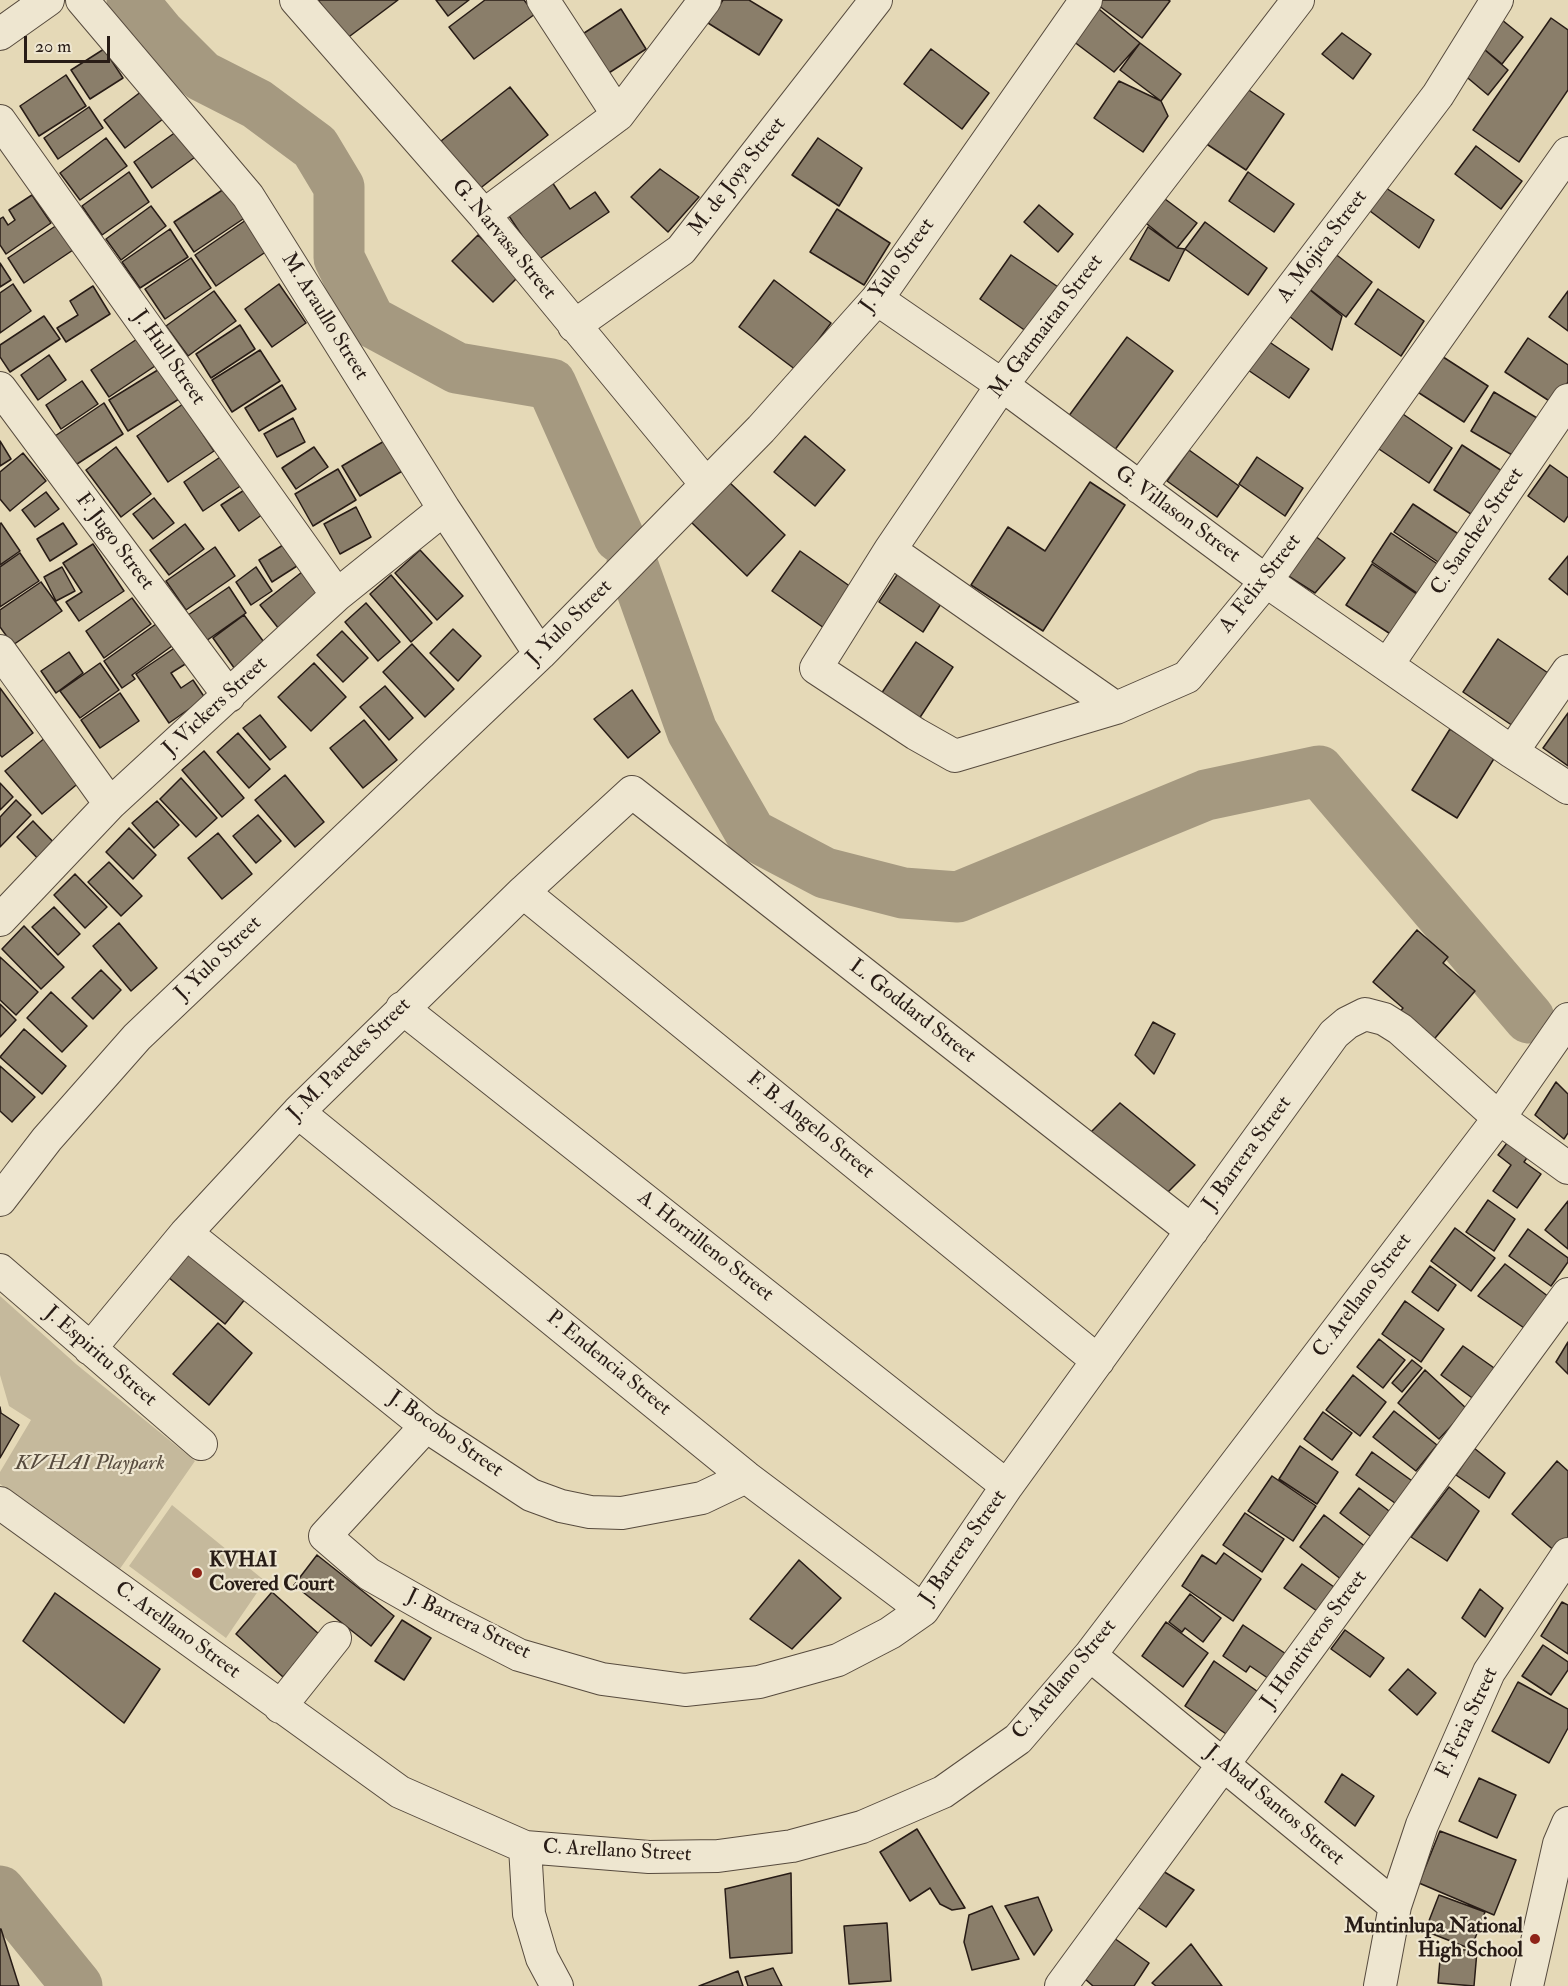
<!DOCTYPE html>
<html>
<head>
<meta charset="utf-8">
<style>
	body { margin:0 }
	#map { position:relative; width:1568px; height:1986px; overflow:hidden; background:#e5d9b7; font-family:"IM FELL Double Pica",serif }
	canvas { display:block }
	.scale { position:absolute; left:24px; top:36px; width:86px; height:27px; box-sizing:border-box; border:3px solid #281c16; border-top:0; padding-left:8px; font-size:18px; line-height:21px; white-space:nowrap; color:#281c16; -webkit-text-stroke:4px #eee6d0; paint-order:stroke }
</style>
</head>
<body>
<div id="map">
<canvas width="1568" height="1986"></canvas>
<div class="scale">20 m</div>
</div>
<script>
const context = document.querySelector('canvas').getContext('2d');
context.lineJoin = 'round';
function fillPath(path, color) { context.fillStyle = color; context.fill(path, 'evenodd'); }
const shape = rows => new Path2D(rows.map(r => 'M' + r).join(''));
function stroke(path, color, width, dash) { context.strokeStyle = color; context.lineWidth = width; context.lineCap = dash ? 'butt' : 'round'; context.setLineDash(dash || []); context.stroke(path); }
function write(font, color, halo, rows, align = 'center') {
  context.font = font + ' "IM FELL Double Pica",serif'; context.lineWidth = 4.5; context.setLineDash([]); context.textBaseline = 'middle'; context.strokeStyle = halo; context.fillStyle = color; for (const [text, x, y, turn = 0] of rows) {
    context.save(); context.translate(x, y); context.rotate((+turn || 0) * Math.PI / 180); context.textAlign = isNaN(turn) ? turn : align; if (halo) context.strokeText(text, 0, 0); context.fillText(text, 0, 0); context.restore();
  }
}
const green = shape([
	[0,1296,76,1364,195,1461,117,1573,0,1484,0,1472,31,1420,9,1406,0,1375],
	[172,1505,265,1581,226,1638,129,1566]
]);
const river = shape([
	[132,0,159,33,202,76,257,104,315,147,339,187,339,258,370,321,457,368,551,384,619,537],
	[632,563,692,731,751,834,825,873,903,893,958,897,1206,795,1319,771,1529,1018],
	[0,1891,77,1986]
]);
const building = shape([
	[318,0,398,0,346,39,318,0],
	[436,0,469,0,448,16,436,0],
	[485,0,524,0,535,14,474,59,449,27,485,0],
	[723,0,749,0,782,20,759,55,708,23,723,0],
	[1101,0,1168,0,1170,1,1142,38,1098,5,1101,0],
	[1094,5,1140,43,1114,72,1069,38,1094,5],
	[621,9,646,49,601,78,575,39,621,9],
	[1491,11,1523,37,1502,64,1478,44,1491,11],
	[1551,18,1568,30,1568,90,1519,162,1473,130,1551,18],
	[1342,33,1371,54,1353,79,1322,54,1342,33],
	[1140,43,1181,74,1161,101,1120,70,1140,43],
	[1478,44,1508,70,1488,95,1456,68,1478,44],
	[104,49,123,78,90,99,71,70,104,49],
	[931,49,989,93,962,129,904,84,931,49],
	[66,75,86,106,39,136,20,106,66,75],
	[1119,81,1161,101,1168,116,1143,152,1094,118,1119,81],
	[1240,84,1284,114,1246,170,1202,141,1240,84],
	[510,87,548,135,478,190,441,141,510,87],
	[142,91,163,119,125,148,104,120,142,91],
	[89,107,103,128,58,159,44,138,89,107],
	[180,129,198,155,152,188,134,162,180,129],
	[106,138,127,166,80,200,60,173,106,138],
	[818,138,862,168,839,206,792,175,818,138],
	[1476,146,1522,181,1501,209,1455,174,1476,146],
	[660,169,699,197,668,232,631,197,660,169],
	[129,172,149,202,102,235,82,206,129,172],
	[1248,172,1294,204,1274,232,1229,201,1248,172],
	[552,182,570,209,595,192,609,212,538,260,507,213,552,182],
	[1380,184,1434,220,1419,248,1366,208,1380,184],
	[227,187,246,217,194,252,174,222,227,187],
	[32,195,51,223,6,254,0,245,0,219,3,217,8,225,15,220,9,210,32,195],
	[1161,196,1197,223,1177,248,1142,220,1161,196],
	[1039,205,1073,234,1058,252,1024,222,1039,205],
	[151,206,166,226,121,260,106,239,151,206],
	[837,209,890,243,864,285,810,252,837,209],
	[246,220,267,251,216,286,195,255,246,220],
	[1205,222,1267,268,1248,295,1185,249,1205,222],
	[60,223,76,248,24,283,8,258,60,223],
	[1148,227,1177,248,1185,249,1169,281,1130,259,1148,227],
	[170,229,188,257,140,288,122,262,170,229],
	[478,235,519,276,493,302,452,261,478,235],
	[1334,253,1372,282,1346,317,1308,288,1334,253],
	[1011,255,1064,291,1033,336,980,299,1011,255],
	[191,258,211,288,165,319,145,289,191,258],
	[0,263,11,280,0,287,0,263],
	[774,280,831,323,796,370,739,327,774,280],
	[13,284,31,311,0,333,0,293,13,284],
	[279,284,306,323,272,347,245,309,279,284],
	[93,286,110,314,66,342,57,328,78,315,70,301,93,286],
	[1378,289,1424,321,1401,356,1355,324,1378,289],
	[1310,290,1342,316,1332,350,1289,316,1310,290],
	[214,291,236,321,188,356,166,326,214,291],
	[1568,291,1568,331,1549,317,1568,291],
	[44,316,60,339,10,372,0,357,0,345,44,316],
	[240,325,255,349,211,378,196,354,240,325],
	[1127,337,1173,371,1114,451,1068,417,1127,337],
	[1528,338,1568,365,1568,382,1554,404,1505,372,1528,338],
	[137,339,155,366,109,397,91,370,137,339],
	[1265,339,1309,369,1289,398,1245,368,1265,339],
	[260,350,280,381,232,412,212,380,260,350],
	[1437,353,1488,386,1464,422,1413,389,1437,353],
	[49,355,66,380,38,400,21,375,49,355],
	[161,368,179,399,128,431,109,400,161,368],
	[82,381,98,404,61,429,46,405,82,381],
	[282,385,296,409,259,431,245,408,282,385],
	[1494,392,1542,421,1519,459,1471,431,1494,392],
	[104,403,123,434,74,466,55,436,104,403],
	[183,404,214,451,168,482,137,436,183,404],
	[1400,412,1452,448,1429,483,1376,447,1400,412],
	[293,418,305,442,277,457,264,434,293,418],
	[805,436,845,470,815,506,774,472,805,436],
	[386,440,404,470,360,496,342,466,386,440],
	[0,441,11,459,0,466,0,441],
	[1462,445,1505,473,1477,518,1434,490,1462,445],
	[116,447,151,494,121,517,86,470,116,447],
	[314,447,328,467,296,489,282,468,314,447],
	[1189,450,1239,486,1217,517,1167,481,1189,450],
	[23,453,46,481,10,511,0,499,0,472,23,453],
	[226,453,245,483,203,511,184,482,226,453],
	[1257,457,1303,488,1285,516,1239,484,1257,457],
	[1550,465,1568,478,1568,516,1564,522,1528,496,1550,465],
	[338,469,356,500,313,526,295,494,338,469],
	[729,482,785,535,747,576,691,522,729,482],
	[1090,482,1125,505,1043,631,971,585,1008,527,1045,551,1090,482],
	[249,487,266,512,239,531,221,505,249,487],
	[46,492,59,509,35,527,22,510,46,492],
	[154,498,174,523,153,539,133,514,154,498],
	[1413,504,1460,535,1441,564,1394,532,1413,504],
	[356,507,371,537,340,554,324,524,356,507],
	[1,523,20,551,0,565,0,524,1,523],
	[63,523,77,544,50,561,37,539,63,523],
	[185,524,204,549,169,575,150,550,185,524],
	[1311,533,1345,558,1315,593,1282,572,1311,533],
	[1391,533,1439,565,1420,595,1372,562,1391,533],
	[93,544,124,591,79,621,66,602,82,592,63,563,93,544],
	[283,545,297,566,272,582,259,560,283,545],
	[215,547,235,576,186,610,166,581,215,547],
	[420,550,463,596,437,620,395,573,420,550],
	[800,551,851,587,824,628,772,591,800,551],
	[20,553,39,581,0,607,0,567,20,553],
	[1568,556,1568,595,1549,579,1568,556],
	[1372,564,1421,597,1395,637,1346,605,1372,564],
	[62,567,75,591,56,601,44,577,62,567],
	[256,567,272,591,251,605,236,582,256,567],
	[901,569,944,599,923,632,879,602,901,569],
	[302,572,325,600,283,634,260,605,302,572],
	[391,575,432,623,411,642,370,594,391,575],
	[41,582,62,611,13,645,0,627,0,610,41,582],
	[229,587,246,613,206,641,188,615,229,587],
	[132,598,151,624,104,658,86,631,132,598],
	[366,603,400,642,378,661,345,622,366,603],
	[244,615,269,649,237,672,213,638,244,615],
	[156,624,172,646,132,675,135,679,122,688,104,661,156,624],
	[453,629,481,656,458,681,430,653,453,629],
	[342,631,368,658,343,682,317,655,342,631],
	[1498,639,1551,675,1516,728,1463,692,1498,639],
	[916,642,953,667,915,725,877,700,916,642],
	[412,644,454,689,425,717,383,672,412,644],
	[176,647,187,663,171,673,181,688,193,680,205,698,169,723,136,674,176,647],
	[69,652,83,673,56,693,41,671,69,652],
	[100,663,119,690,80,718,60,691,100,663],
	[314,663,346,697,311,731,278,697,314,663],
	[385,686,413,718,389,740,360,707,385,686],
	[0,688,33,733,2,757,0,755,0,688],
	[632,690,660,732,628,758,594,719,632,690],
	[120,693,139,721,100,748,81,720,120,693],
	[1568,713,1568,766,1543,748,1568,713],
	[260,715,286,747,270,760,243,728,260,715],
	[364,720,397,760,363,788,330,748,364,720],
	[1450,729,1495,757,1457,818,1412,790,1450,729],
	[238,733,270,769,249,788,217,752,238,733],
	[46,737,82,780,42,814,5,771,46,737],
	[204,751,244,798,222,817,182,770,204,751],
	[285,775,324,822,295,847,255,800,285,775],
	[181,778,217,818,196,837,160,799,181,778],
	[0,783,13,797,0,810,0,783],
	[16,800,31,815,0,847,0,817,16,800],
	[157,801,179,825,154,848,132,823,157,801],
	[258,815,281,841,256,863,233,836,258,815],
	[33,821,60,849,44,865,17,837,33,821],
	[129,828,156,855,133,879,106,852,129,828],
	[218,833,252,874,222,899,188,858,218,833],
	[109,862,142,896,121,916,88,882,109,862],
	[75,874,107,907,85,928,54,895,75,874],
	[54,907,80,934,58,955,32,927,54,907],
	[119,923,157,968,131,991,93,946,119,923],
	[24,926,64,967,41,989,2,949,24,926],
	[1417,930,1448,957,1443,963,1475,991,1430,1044,1397,1015,1403,1008,1373,982,1417,930],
	[0,957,38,992,16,1015,0,1000,0,957],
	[101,970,121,990,93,1019,72,998,101,970],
	[51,992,87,1026,62,1052,27,1018,51,992],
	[0,1004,16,1020,0,1037,0,1004],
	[1153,1022,1175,1034,1154,1074,1135,1055,1153,1022],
	[24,1029,66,1066,42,1094,0,1057,24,1029],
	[0,1066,35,1097,12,1122,0,1111,0,1066],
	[1556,1082,1568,1094,1568,1133,1564,1139,1535,1115,1556,1082],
	[1120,1103,1195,1165,1166,1194,1086,1137,1120,1103],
	[1513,1135,1533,1149,1524,1162,1541,1174,1517,1208,1493,1191,1511,1165,1498,1155,1513,1135],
	[1488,1200,1515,1219,1494,1251,1466,1232,1488,1200],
	[1568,1201,1568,1249,1545,1230,1568,1201],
	[1455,1228,1495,1258,1471,1291,1431,1261,1455,1228],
	[1528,1229,1568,1258,1568,1262,1551,1286,1509,1256,1528,1229],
	[194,1246,250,1293,225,1324,168,1277,194,1246],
	[1505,1264,1549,1297,1527,1330,1478,1296,1505,1264],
	[1430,1266,1456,1285,1438,1311,1412,1292,1430,1266],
	[1405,1301,1444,1329,1421,1362,1382,1334,1405,1301],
	[218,1323,252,1353,209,1405,173,1374,218,1323],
	[1379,1339,1405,1360,1383,1388,1357,1367,1379,1339],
	[1568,1342,1568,1374,1556,1362,1568,1342],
	[1463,1346,1497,1370,1475,1400,1441,1375,1463,1346],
	[1412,1360,1422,1368,1402,1392,1392,1383,1412,1360],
	[1425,1370,1467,1409,1439,1439,1398,1403,1425,1370],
	[1353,1375,1386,1402,1360,1436,1326,1410,1353,1375],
	[0,1407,1,1413,19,1425,0,1458,0,1407],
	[1394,1411,1437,1445,1416,1471,1373,1437,1394,1411],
	[1323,1412,1352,1433,1332,1460,1304,1439,1323,1412],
	[1300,1446,1338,1472,1317,1504,1279,1479,1300,1446],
	[1474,1448,1505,1473,1489,1498,1456,1475,1474,1448],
	[1372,1452,1415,1483,1399,1506,1356,1475,1372,1452],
	[1557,1461,1568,1471,1568,1540,1557,1553,1512,1514,1557,1461],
	[1272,1476,1316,1506,1293,1541,1248,1511,1272,1476],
	[1449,1487,1479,1511,1447,1561,1411,1537,1449,1487],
	[1359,1488,1393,1514,1374,1539,1340,1513,1359,1488],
	[1245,1513,1284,1539,1262,1572,1223,1545,1245,1513],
	[1324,1515,1366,1547,1342,1580,1300,1547,1324,1515],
	[1224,1553,1261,1579,1233,1621,1182,1586,1202,1555,1216,1564,1224,1553],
	[317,1555,394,1616,371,1646,294,1585,317,1555],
	[799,1560,841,1598,792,1649,750,1619,799,1560],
	[1302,1564,1334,1587,1317,1611,1284,1588,1302,1564],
	[1480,1589,1503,1608,1485,1637,1462,1618,1480,1589],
	[272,1592,320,1635,283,1677,236,1634,272,1592],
	[55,1593,160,1669,124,1723,23,1641,55,1593],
	[1190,1594,1221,1618,1203,1642,1185,1628,1182,1632,1169,1622,1190,1594],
	[1562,1602,1568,1605,1568,1654,1541,1636,1562,1602],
	[402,1620,431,1638,404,1680,375,1661,402,1620],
	[1166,1622,1208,1653,1183,1687,1142,1656,1166,1622],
	[1243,1625,1292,1658,1275,1683,1250,1666,1246,1672,1223,1656,1243,1625],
	[1345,1630,1384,1658,1370,1677,1331,1649,1345,1630],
	[1543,1645,1568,1662,1568,1670,1551,1695,1522,1676,1543,1645],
	[1214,1661,1264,1696,1235,1740,1185,1706,1214,1661],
	[1408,1669,1436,1693,1417,1715,1389,1690,1408,1669],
	[1518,1682,1568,1709,1568,1728,1549,1763,1492,1731,1518,1682],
	[1342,1774,1374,1796,1355,1826,1325,1802,1342,1774],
	[1479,1778,1516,1795,1497,1838,1459,1821,1479,1778],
	[917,1829,965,1908,952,1910,940,1904,930,1888,910,1901,880,1852,917,1829],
	[1440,1831,1516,1860,1494,1915,1419,1883,1440,1831],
	[1158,1868,1194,1890,1166,1927,1136,1906,1158,1868],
	[791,1873,792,1953,730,1958,725,1889,791,1873],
	[1439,1895,1485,1912,1471,1949,1425,1931,1439,1895],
	[1038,1897,1052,1930,1034,1955,1005,1906,1038,1897],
	[992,1906,1019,1959,972,1970,964,1942,969,1915,992,1906],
	[887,1923,891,1981,849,1984,844,1926,887,1923],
	[0,1929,1,1929,19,1986,0,1986,0,1929],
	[1114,1938,1149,1963,1134,1986,1093,1986,1084,1978,1114,1938],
	[1191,1944,1222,1986,1156,1986,1152,1983,1191,1944],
	[1441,1948,1477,1951,1474,1986,1438,1983,1441,1948],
	[773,1968,782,1986,748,1986,745,1977,773,1968],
	[738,1971,743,1986,699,1986,738,1971]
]);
const minor = shape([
	[82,0,248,196,444,509,540,654],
	[296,0,484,215,706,484],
	[543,0,618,115],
	[1298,0,1002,385,890,550,816,668,916,734,955,756,1116,708,1187,677,1266,581,1568,153],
	[0,34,48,0],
	[0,121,337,595],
	[484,215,618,115,705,0],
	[877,299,1002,385,1266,581,1512,752,1568,788],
	[574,326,681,250,876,0],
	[0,388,229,696],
	[1140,488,1438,95,1497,0],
	[890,550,1116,708],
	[0,651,110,804],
	[1388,664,1568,400],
	[1512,752,1568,671],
	[523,892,1098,1361],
	[0,920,110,804,337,595,444,509],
	[402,1008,1007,1486],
	[298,1112,746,1477,923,1610],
	[0,1200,47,1139,137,1037,540,654,761,429,877,299,1086,0],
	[186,1233,426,1426,531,1495,561,1506,590,1512,622,1513,702,1498,746,1477],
	[0,1270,201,1444],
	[90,1349,186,1233,298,1112,523,892,632,792,1192,1231],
	[426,1426,325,1536,369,1574,443,1616,519,1655,602,1679,685,1690,759,1682,838,1660,890,1633,923,1610,1007,1486,1334,1034,1347,1023,1365,1014,1384,1019,1400,1029,1499,1118,1568,1168],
	[0,1503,400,1792,525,1847,649,1857,718,1856,792,1846,862,1827,943,1792,1018,1739,1090,1655,1499,1118,1568,1019],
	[1090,1655,1395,1906],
	[280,1707,335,1638],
	[525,1847,529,1914,542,1958,557,1986],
	[1061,1986,1568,1294],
	[1380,1986,1395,1906,1422,1825,1489,1672,1568,1554],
	[1527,1986,1559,1844,1568,1823]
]);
const markers = [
	[197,1573,6,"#8f2418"],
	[1535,1939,6,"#8f2418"]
];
const streetNames = [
	["M. de Joya Street",738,177,-52],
	["G. Narvasa Street",503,240,50],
	["A. Mojica Street",1323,247,-53],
	["J. Yulo Street",898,266,-54],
	["M. Araullo Street",324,317,58],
	["M. Gatmaitan Street",1047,327,-53],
	["J. Hull Street",168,358,55],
	["G. Villason Street",1177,515,36],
	["C. Sanchez Street",1478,532,-56],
	["F. Jugo Street",114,542,53],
	["A. Felix Street",1261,584,-52],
	["J. Yulo Street",570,623,-45],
	["J. Vickers Street",216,707,-43],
	["J. Yulo Street",219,959,-44],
	["L. Goddard Street",912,1012,38],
	["J. M. Paredes Street",350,1060,-45],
	["F. B. Angelo Street",810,1126,39],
	["J. Barrera Street",1248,1154,-54],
	["A. Horrilleno Street",705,1247,38],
	["C. Arellano Street",1363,1296,-53],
	["J. Espiritu Street",100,1357,41],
	["P. Endencia Street",608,1364,39],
	["J. Bocobo Street",445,1435,35],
	["J. Barrera Street",964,1548,-55],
	["J. Barrera Street",468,1625,26],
	["C. Arellano Street",177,1631,36],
	["J. Hontiveros Street",1315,1640,-54],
	["C. Arellano Street",1065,1680,-50],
	["F. Feria Street",1468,1723,-65],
	["J. Abad Santos Street",1274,1806,40],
	["C. Arellano Street",617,1852,3]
];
const parkNames = [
	["KVHAI Playpark",90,1464]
];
const poiNames = [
	["KVHAI",209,1561],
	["Covered Court",209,1585],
	["Muntinlupa National",1523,1927,"right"],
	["High School",1523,1951,"right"]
];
fillPath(green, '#c5b99c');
stroke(river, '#a59980', 51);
fillPath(building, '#8a7e6a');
stroke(building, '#281c16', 1.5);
stroke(minor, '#574b3e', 34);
stroke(minor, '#eee6d0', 32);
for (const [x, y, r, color] of markers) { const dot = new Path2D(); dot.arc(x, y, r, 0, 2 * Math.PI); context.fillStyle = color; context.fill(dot); stroke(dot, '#eee6d0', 2); }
write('21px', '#281c16', '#eee6d0', streetNames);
write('italic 21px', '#574b3e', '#eee6d0', parkNames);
write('bold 21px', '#281c16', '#eee6d0', poiNames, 'left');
</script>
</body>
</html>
